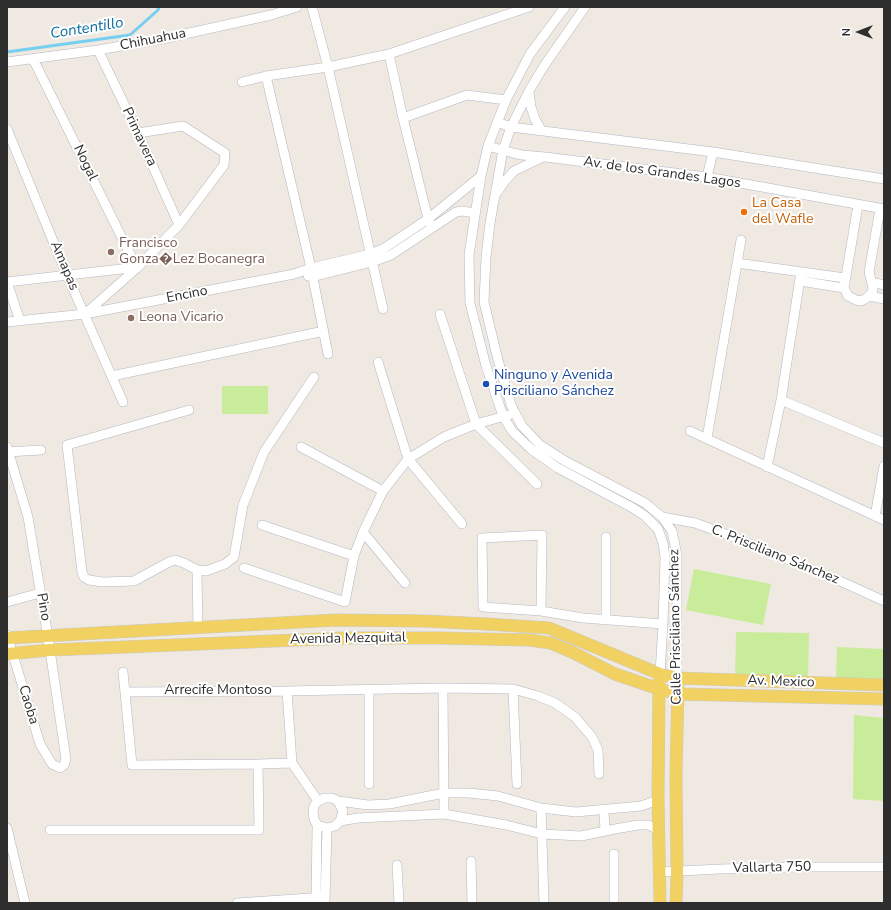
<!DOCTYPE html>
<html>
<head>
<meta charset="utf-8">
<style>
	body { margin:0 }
	#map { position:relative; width:891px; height:910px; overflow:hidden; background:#efe9e1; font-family:"Nunito Sans",sans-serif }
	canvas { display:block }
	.frame { position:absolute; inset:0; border:8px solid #2e2e2e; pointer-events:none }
	.north { position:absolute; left:839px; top:12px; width:40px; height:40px; -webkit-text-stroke:3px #fff; paint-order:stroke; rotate:270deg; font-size:11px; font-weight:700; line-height:16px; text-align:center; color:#2e2e2e }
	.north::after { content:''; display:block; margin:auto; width:14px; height:18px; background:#2e2e2e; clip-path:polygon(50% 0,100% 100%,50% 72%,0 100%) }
</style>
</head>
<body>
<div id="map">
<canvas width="891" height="910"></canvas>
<div class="frame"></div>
<div class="north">N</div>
</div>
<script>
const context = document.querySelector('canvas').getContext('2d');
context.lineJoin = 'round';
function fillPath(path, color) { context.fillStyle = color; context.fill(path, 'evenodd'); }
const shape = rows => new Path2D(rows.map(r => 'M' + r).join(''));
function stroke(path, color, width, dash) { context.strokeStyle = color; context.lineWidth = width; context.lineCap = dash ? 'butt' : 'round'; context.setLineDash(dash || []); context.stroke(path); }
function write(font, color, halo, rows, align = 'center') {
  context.font = font + ' "Nunito Sans",sans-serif'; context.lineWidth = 4; context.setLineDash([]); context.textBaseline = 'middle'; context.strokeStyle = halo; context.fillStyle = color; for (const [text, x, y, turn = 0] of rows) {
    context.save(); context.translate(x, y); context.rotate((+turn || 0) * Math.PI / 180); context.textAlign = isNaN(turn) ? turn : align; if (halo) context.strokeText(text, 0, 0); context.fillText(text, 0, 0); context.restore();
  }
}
const pitch = shape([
	[222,386,268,386,268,414,222,414],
	[694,569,771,584,763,625,686,610],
	[736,632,809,633,808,681,735,679],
	[837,647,884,649,884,682,836,681],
	[854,715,884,718,884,801,853,799]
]);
const stream = shape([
	[7,52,130,35,158,10,159,7]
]);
const minor = shape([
	[312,7,328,67,383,309],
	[565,7,530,54,506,100,488,146,481,176,469,255,470,303,486,366,503,416,512,431,532,450,558,468,633,508,645,516,658,529,663,543,665,557,663,624,660,674],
	[585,7,544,66,529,91,511,127,503,150,490,223,486,257,484,302,498,360,511,405,515,413,522,426,540,445,565,461,645,503,662,517,672,531,677,555,677,678],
	[98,50,138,133,179,225],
	[389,54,403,118,428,219,430,223],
	[33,59,137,268],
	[7,62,98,50,162,39,271,15,297,7],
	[242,82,266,76],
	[529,92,531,107,535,119,541,130],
	[403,118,467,95,506,100],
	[497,122,511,127,713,152,884,179],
	[7,129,67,275,123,402],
	[488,146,513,153,522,155,545,157,707,177,884,209],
	[707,177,713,152],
	[496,194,505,181,514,171,543,157],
	[858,205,844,288,848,296,856,300,861,301,865,299,872,293,873,288,869,272,880,209],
	[737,263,845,278],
	[308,276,312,277,372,262,391,255,456,212,462,211,475,213],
	[800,281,844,288],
	[7,282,130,268,137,268],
	[7,282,20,321],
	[872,282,884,285],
	[869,296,884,299],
	[86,313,137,268,179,225,224,165,225,153,183,126,138,133],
	[440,314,476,424,537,484],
	[7,322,85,314,294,274,311,268,371,254,386,247,428,219,481,176],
	[328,354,311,268,266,76,328,67,389,54,529,7],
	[378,362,408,459,462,524],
	[112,376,324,331],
	[781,400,884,443],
	[189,410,67,445,82,572,84,577,89,580,103,582,134,581,169,562,175,560,184,563,197,570],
	[690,431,884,520],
	[707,438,741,240],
	[7,447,28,517,50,650,66,759,64,765,60,768,52,764,40,744,7,635],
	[301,447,383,491],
	[7,452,41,450],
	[767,467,781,400,801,272],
	[875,516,884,466],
	[662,517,695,523,731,536,840,581,884,601],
	[262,525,354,556],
	[363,532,405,583],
	[606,537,606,620],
	[244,568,345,602,354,556,363,532,383,491,408,459,444,437,476,424,509,415],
	[7,602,40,593],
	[541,611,542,535,482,538,483,607,541,611,583,618,663,624],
	[198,628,197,570,206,571,225,564,234,557,243,505,264,452,314,377],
	[123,672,132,765,258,764,292,763,318,801],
	[443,688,444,814],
	[513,689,517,784],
	[369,690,369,784],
	[287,691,292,763],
	[125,692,287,691,443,688,513,689,538,696,555,703,575,717,592,737,598,750,599,774],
	[338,801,368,805,389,804,444,793,469,793,498,796,541,808,576,812,641,806,658,800],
	[541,808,544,903],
	[604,810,605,831],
	[340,821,343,811,338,801,332,798,325,798,318,801,314,806,313,812,314,819,317,825,327,828,335,826,340,821,358,818,444,814,506,825,542,834,581,836,615,829,638,825,649,825,659,831],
	[7,828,25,903],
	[50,830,259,830,258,764],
	[614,854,614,903],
	[471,861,472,903],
	[397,865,399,903],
	[660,872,720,869,798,867,884,867],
	[325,902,327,828],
	[237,903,325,897],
	[316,903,317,825]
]);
const major = shape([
	[7,638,336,620,424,621,486,624,549,628,660,674,677,678,884,685],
	[7,654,50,650,347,638,439,638,529,640,551,643,574,653,615,674,659,689,678,694,884,699],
	[659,682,658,800,660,903],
	[676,903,677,872,676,774,678,687]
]);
const markers = [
	[744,212,4,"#e8710a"],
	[111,252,4,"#8d6e63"],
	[131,318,4,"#8d6e63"],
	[486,384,4,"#1a4fb4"]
];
const streetNames = [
	["Chihuahua",153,40,-11],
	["Primavera",139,137,65],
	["Nogal",85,163,64],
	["Av. de los Grandes Lagos",662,173,8],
	["Amapas",64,266,67],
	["Encino",187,295,-11],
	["C. Prisciliano Sánchez",775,555,22],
	["Pino",43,607,80],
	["Calle Prisciliano Sánchez",676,627,-91],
	["Avenida Mezquital",348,639,-1],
	["Av. Mexico",781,682,2],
	["Arrecife Montoso",218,691],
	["Caoba",28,705,73],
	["Vallarta 750",772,868,-1]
];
const foodNames = [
	["La Casa",752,204],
	["del Wafle",752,220]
];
const educationNames = [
	["Francisco",119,244],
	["Gonza�Lez Bocanegra",119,260],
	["Leona Vicario",139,318]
];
const transitNames = [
	["Ninguno y Avenida",494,376],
	["Prisciliano Sánchez",494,392]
];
const waterNames = [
	["Contentillo",87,29,-9]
];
fillPath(pitch, '#c9ec9a');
stroke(stream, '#75cff0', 3);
stroke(minor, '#b4b7c1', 10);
stroke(major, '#c9c9c9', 13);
stroke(minor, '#fff', 9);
stroke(major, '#f2d163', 12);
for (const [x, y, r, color] of markers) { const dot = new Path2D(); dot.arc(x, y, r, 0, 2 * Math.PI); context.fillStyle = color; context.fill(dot); stroke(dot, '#fff', 1.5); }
write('14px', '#2e2e2e', '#fff', streetNames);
write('14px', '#c56008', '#fff', foodNames, 'left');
write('14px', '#785e54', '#fff', educationNames, 'left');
write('14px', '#164399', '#fff', transitNames, 'left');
write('italic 15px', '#0d6fa3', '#fff', waterNames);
</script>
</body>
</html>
